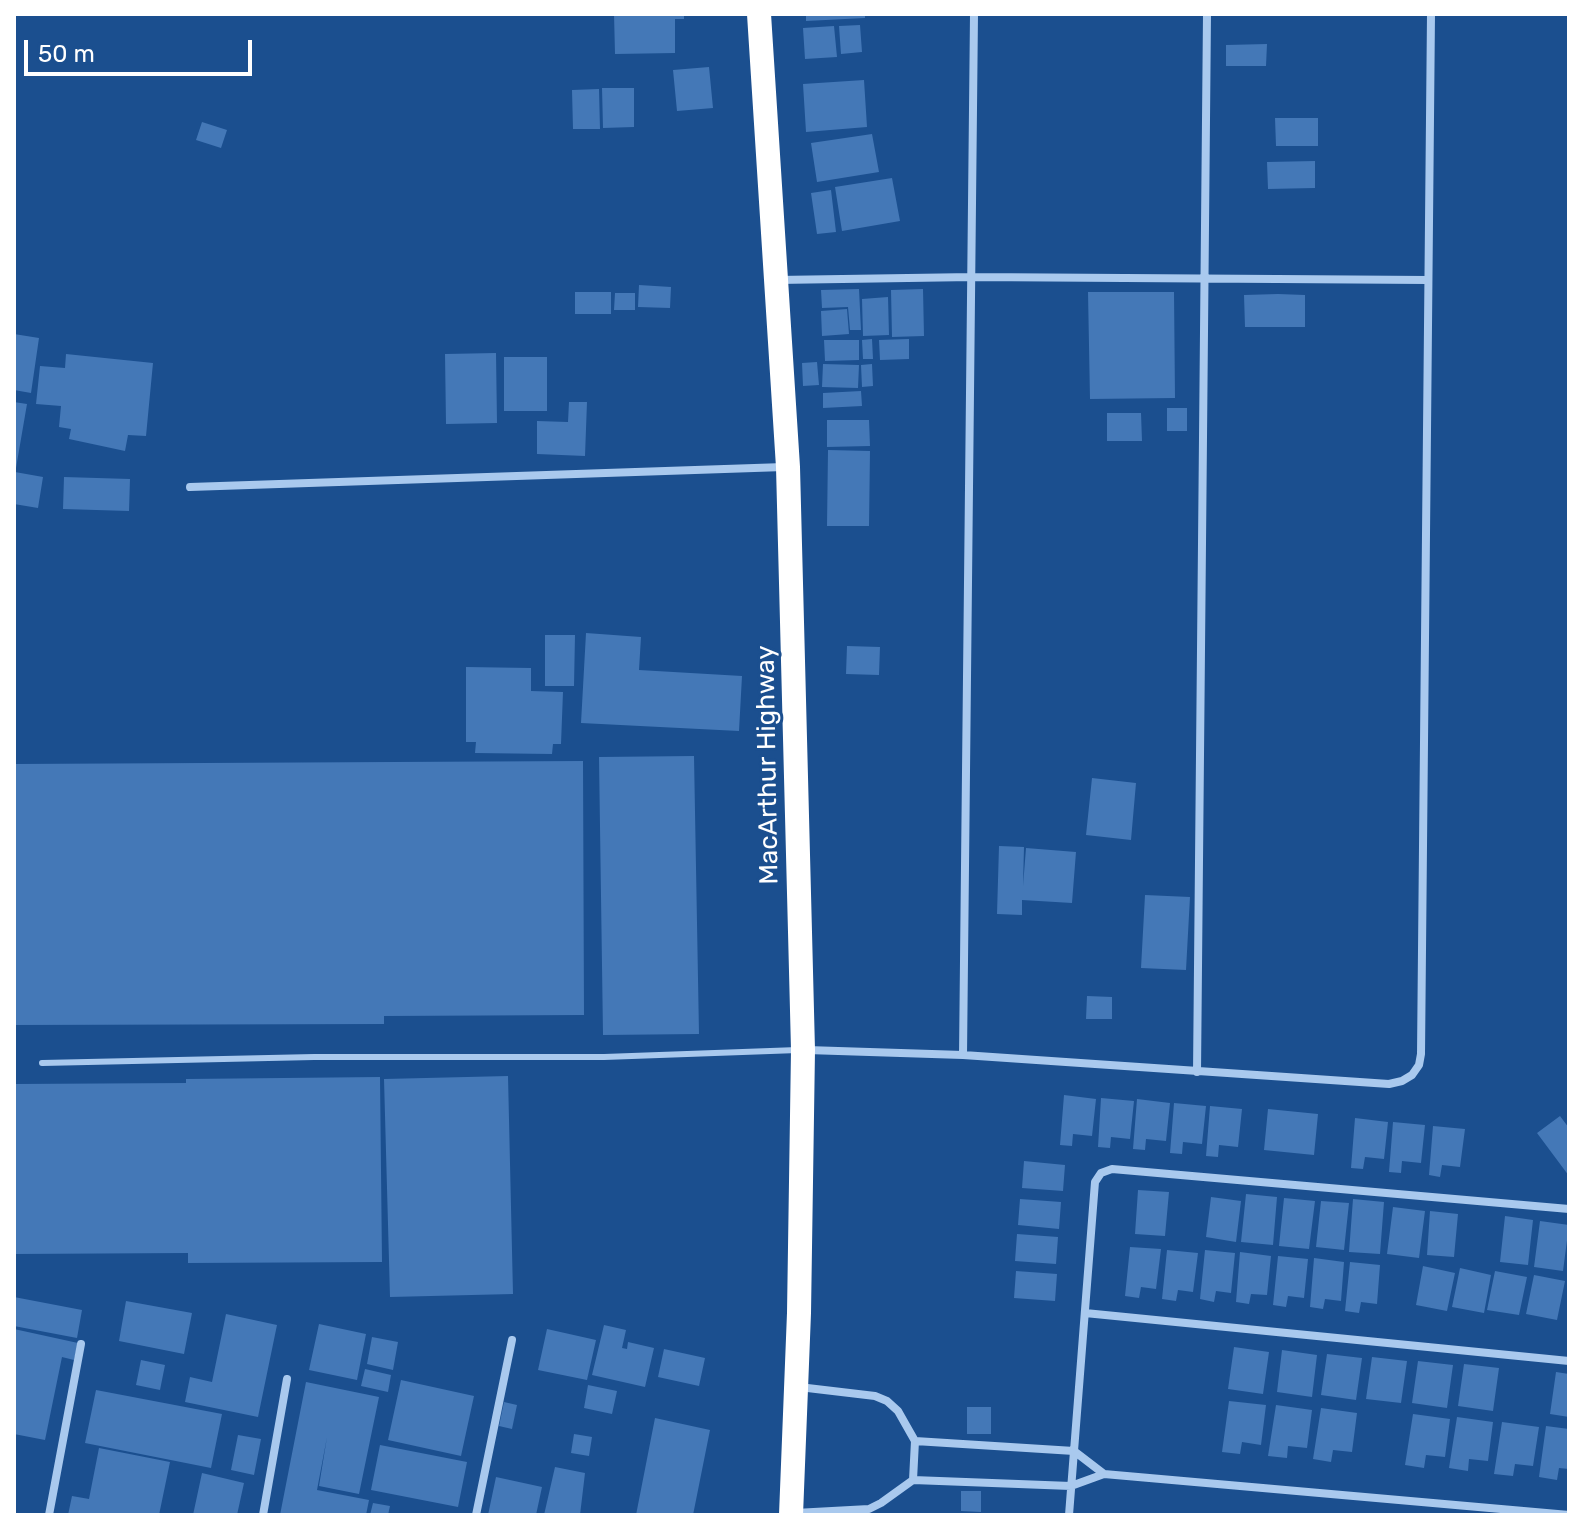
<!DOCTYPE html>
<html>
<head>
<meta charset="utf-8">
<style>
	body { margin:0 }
	#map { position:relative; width:1583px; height:1529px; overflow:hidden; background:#1b4f8f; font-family:Rubik,sans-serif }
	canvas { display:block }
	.frame { position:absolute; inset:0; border:16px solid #fff; pointer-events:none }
	.scale { position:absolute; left:24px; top:40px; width:228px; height:36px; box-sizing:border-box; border:4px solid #fff; border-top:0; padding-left:10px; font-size:24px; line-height:28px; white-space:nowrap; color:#fff; -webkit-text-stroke:6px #1b4f8f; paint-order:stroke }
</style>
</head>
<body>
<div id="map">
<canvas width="1583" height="1529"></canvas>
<div class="frame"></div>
<div class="scale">50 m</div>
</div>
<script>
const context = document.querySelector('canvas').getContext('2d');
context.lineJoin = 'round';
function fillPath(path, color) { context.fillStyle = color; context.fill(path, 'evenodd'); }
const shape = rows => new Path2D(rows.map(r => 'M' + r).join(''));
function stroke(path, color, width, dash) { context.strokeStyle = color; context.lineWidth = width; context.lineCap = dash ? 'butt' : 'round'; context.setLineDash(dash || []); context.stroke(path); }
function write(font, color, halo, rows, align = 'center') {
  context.font = font + ' Rubik,sans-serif'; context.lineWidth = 6; context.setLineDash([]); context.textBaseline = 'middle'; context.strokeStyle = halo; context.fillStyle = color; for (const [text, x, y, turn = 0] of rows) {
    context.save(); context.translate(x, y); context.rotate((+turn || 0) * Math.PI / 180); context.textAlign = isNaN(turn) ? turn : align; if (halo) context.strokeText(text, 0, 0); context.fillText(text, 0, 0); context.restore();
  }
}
const building = shape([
	[614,14,684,14,684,19,675,19,675,53,615,54],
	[806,14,865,14,865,18,806,21],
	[860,25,862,52,841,54,839,26],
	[834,26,837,57,805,59,803,28],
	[1267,44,1266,66,1226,66,1226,45],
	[709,67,713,108,677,111,673,70],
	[864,80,867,127,806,132,803,84],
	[602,88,634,88,634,127,603,128],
	[599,89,600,129,573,129,572,90],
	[1275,118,1318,118,1318,146,1276,146],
	[202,122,227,130,221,148,196,140],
	[872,134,879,172,817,182,811,143],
	[1315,161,1315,188,1268,189,1267,162],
	[892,178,900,221,842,231,835,187],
	[831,190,836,232,817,234,811,193],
	[639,285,671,287,670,308,638,307],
	[859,289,861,330,850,330,848,307,822,308,821,290],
	[923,289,924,336,892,337,891,290],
	[575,292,611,292,611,314,575,314],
	[1088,292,1174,292,1175,398,1090,399],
	[615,293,635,293,635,310,614,310],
	[1278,294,1305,295,1305,327,1245,327,1244,295],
	[888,297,889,335,863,336,862,299],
	[847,309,849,334,822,336,821,311],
	[14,334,39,338,31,393,14,390],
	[872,339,873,359,863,359,862,340],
	[909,339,909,359,880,360,879,340],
	[824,340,859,340,859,360,825,361],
	[496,353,497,423,446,424,445,354],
	[66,354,153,363,146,436,128,435,125,451,69,439,71,429,59,427,61,406,36,404,40,366,65,368],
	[504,357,547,357,547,411,504,411],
	[817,362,819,385,803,386,802,363],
	[823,364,859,365,858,388,822,387],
	[872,364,873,386,862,387,861,365],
	[861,391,862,406,823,408,823,393],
	[14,402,27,404,16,468,14,468],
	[569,402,587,402,585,456,537,454,537,421,568,422],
	[1167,408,1187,408,1187,431,1167,431],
	[1107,413,1141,413,1142,441,1107,441],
	[827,420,869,420,870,446,827,447],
	[828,450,870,451,869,526,827,526],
	[15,472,43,477,38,508,14,504],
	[64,477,130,479,129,511,63,509],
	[586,633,641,637,639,670,742,676,739,731,581,723],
	[545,635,575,635,574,686,545,686],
	[847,646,880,647,879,675,846,674],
	[466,667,531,668,531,691,563,692,561,744,553,744,552,754,475,753,476,742,466,742],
	[694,756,699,1034,603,1035,599,757],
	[583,761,584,1015,384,1016,384,1024,14,1025,14,764],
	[1092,778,1136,783,1131,840,1086,835],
	[999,846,1024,847,1023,886,1026,848,1076,852,1072,903,1022,900,1022,915,997,914],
	[1145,895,1190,897,1186,970,1141,968],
	[1087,996,1112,997,1112,1019,1086,1019],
	[508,1076,513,1294,390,1297,384,1079],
	[380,1077,382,1262,188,1263,188,1253,14,1254,14,1084,186,1083,186,1079],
	[1064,1095,1096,1099,1092,1136,1073,1134,1072,1146,1060,1145],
	[1101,1098,1134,1101,1130,1139,1111,1137,1110,1148,1098,1147],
	[1137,1099,1170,1103,1166,1141,1146,1139,1145,1150,1133,1149],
	[1174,1103,1206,1106,1202,1144,1183,1142,1182,1154,1170,1153],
	[1210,1106,1242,1109,1238,1147,1219,1145,1218,1157,1206,1156],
	[1268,1109,1318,1114,1314,1155,1264,1150],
	[1560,1116,1569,1128,1569,1176,1537,1133],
	[1355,1118,1388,1122,1384,1159,1365,1157,1363,1169,1351,1168],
	[1393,1122,1425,1125,1421,1163,1402,1161,1401,1173,1389,1172],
	[1433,1126,1465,1129,1460,1167,1442,1165,1440,1177,1429,1175],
	[1024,1161,1065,1165,1063,1191,1022,1188],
	[1138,1190,1169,1192,1165,1236,1135,1234],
	[1246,1194,1277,1197,1273,1245,1241,1242],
	[1211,1197,1241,1201,1236,1242,1206,1237],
	[1284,1198,1315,1201,1309,1249,1279,1246],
	[1020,1199,1061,1202,1059,1229,1018,1225],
	[1353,1199,1384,1202,1380,1254,1349,1252],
	[1321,1201,1349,1203,1344,1250,1316,1247],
	[1393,1207,1425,1211,1419,1258,1387,1254],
	[1430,1211,1458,1214,1454,1257,1427,1255],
	[1505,1216,1533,1220,1528,1265,1500,1262],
	[1540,1221,1569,1225,1563,1271,1534,1267],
	[1017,1234,1058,1237,1056,1264,1015,1261],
	[1130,1247,1161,1249,1156,1289,1141,1287,1139,1298,1125,1296],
	[1167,1250,1198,1253,1193,1292,1178,1290,1176,1301,1162,1299],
	[1205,1250,1235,1253,1231,1293,1216,1291,1214,1302,1200,1299],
	[1240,1252,1271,1256,1267,1295,1251,1294,1249,1304,1236,1302],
	[1278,1256,1308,1259,1304,1298,1288,1296,1286,1307,1273,1305],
	[1314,1258,1344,1262,1341,1301,1325,1299,1323,1309,1310,1307],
	[1350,1262,1380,1265,1377,1304,1361,1302,1359,1313,1345,1311],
	[1423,1266,1455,1273,1447,1311,1416,1305],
	[1460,1268,1491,1275,1484,1313,1452,1307],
	[1016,1271,1057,1274,1055,1301,1014,1298],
	[1495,1271,1527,1277,1519,1315,1487,1310],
	[1534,1275,1565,1281,1557,1320,1526,1314],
	[14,1297,82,1310,77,1338,14,1326],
	[126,1301,192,1313,184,1354,119,1341],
	[226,1314,277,1325,258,1417,185,1402,190,1377,212,1382],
	[319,1324,366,1334,357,1380,309,1370],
	[604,1325,626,1330,622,1348,627,1349,628,1342,654,1348,645,1387,592,1375],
	[14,1329,78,1343,74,1360,62,1357,45,1440,14,1434],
	[547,1329,596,1340,587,1380,538,1370],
	[372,1337,398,1342,393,1370,367,1364],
	[1234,1347,1269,1352,1263,1394,1228,1389],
	[664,1349,705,1358,699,1386,658,1377],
	[1282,1350,1317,1355,1312,1397,1277,1392],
	[1327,1354,1362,1358,1356,1400,1321,1395],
	[1372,1357,1407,1361,1401,1403,1366,1399],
	[141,1360,165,1365,160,1390,136,1385],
	[1418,1361,1453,1365,1447,1408,1412,1403],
	[1464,1364,1499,1368,1493,1411,1458,1406],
	[365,1369,391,1375,388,1392,361,1386],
	[1556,1372,1569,1374,1569,1417,1550,1414],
	[401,1380,474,1396,461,1456,388,1440],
	[306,1382,379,1397,359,1494,319,1486,327,1437,317,1490,369,1500,366,1515,280,1515],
	[588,1385,617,1391,612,1414,584,1408],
	[96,1390,222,1414,211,1468,85,1443],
	[1229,1401,1266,1405,1261,1445,1242,1442,1240,1454,1222,1452],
	[504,1402,517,1405,512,1429,499,1426],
	[1276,1405,1312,1410,1307,1448,1288,1446,1287,1458,1268,1456],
	[967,1407,991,1407,991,1434,967,1434],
	[1321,1408,1357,1413,1352,1452,1333,1450,1331,1462,1313,1459],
	[1413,1414,1450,1419,1445,1457,1426,1455,1424,1468,1405,1465],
	[1457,1417,1493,1422,1488,1461,1469,1459,1468,1471,1449,1468],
	[655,1418,710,1430,693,1515,636,1515],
	[1502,1422,1539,1427,1533,1466,1515,1464,1513,1476,1494,1474],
	[1546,1426,1569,1429,1569,1469,1559,1468,1557,1480,1539,1477],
	[574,1434,592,1437,589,1456,571,1453],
	[238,1435,261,1439,254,1475,231,1470],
	[380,1445,467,1462,458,1507,371,1490],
	[99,1448,170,1462,159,1515,68,1515,72,1496,89,1499],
	[555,1467,585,1473,580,1515,544,1515],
	[202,1473,244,1483,237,1515,193,1515],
	[496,1477,542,1487,536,1515,488,1515],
	[961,1491,981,1491,981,1512,961,1511],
	[373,1503,390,1506,388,1515,370,1515]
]);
const lane = shape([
	[42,1063,314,1057,604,1057,798,1050]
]);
const street = shape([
	[777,280,973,277,1428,280],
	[190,487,784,467],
	[807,1050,963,1055,1389,1084,1402,1081,1412,1075,1419,1065,1421,1054,1431,14],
	[963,1055,974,14],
	[1197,1072,1207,14],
	[1085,1313,1569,1361],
	[799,1387,875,1396,887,1401,898,1411,915,1441,1074,1451,1104,1474],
	[913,1480,915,1441],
	[795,1513,869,1509,881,1503,913,1480,1071,1486,1104,1474,1569,1515],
	[49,1515,81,1344],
	[263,1515,287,1379],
	[476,1515,512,1340],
	[1069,1515,1095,1182,1101,1173,1112,1169,1569,1209]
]);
const highway = shape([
	[759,14,788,467,800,932,803,1050,799,1313,791,1515]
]);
const streetNames = [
	["MacArthur Highway",768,765,-91]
];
fillPath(building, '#4478b7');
stroke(lane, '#a9c9ee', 6);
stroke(street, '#a9c9ee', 8);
stroke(highway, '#fff', 24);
write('26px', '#fff', '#1b4f8f', streetNames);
</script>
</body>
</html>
